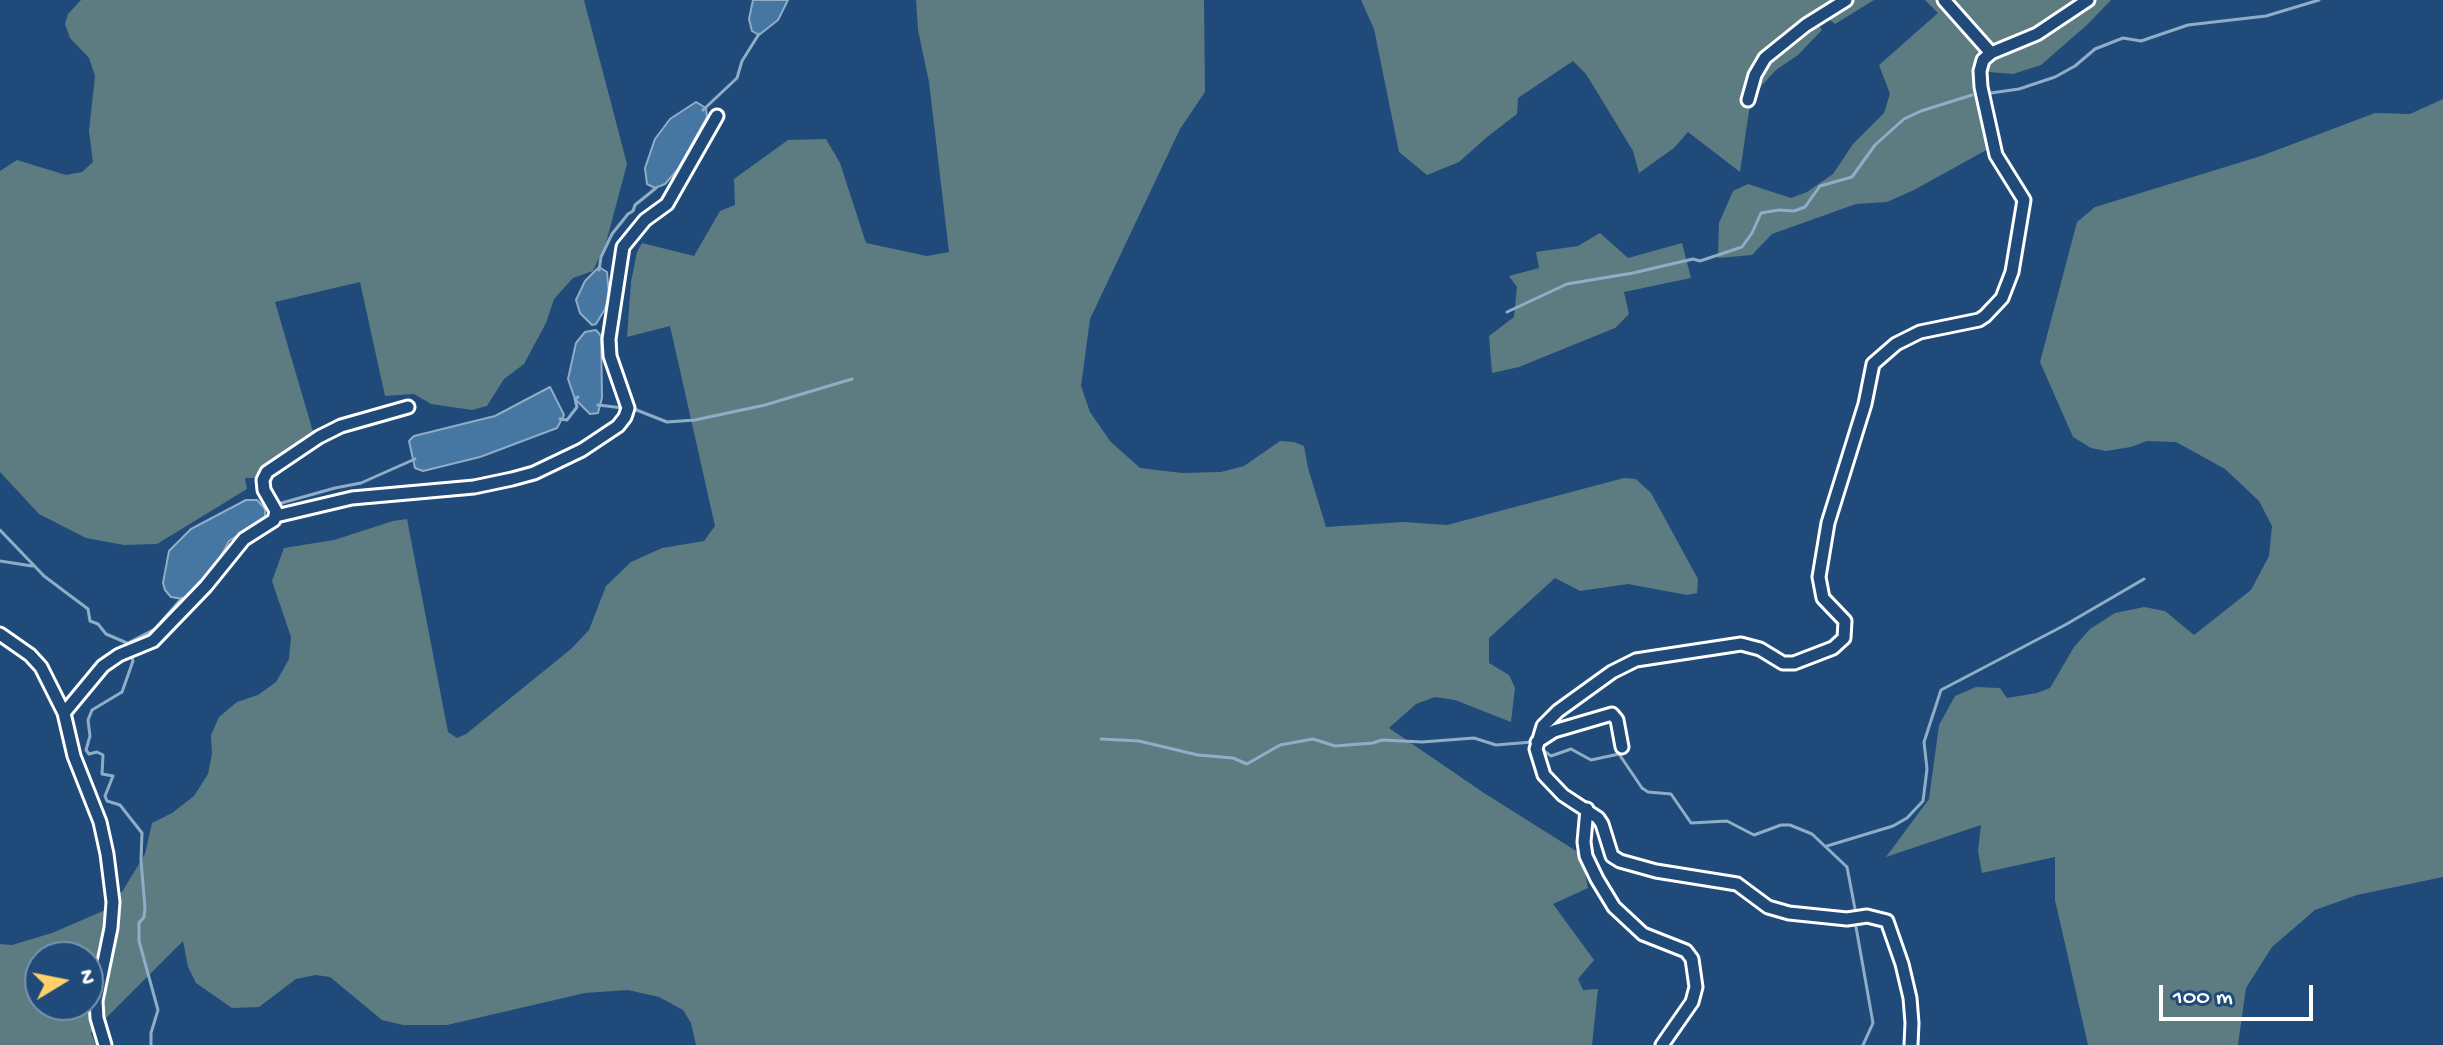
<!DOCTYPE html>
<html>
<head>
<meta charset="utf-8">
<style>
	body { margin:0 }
	#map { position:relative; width:2443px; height:1045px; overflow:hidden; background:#1f4a7a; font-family:"Gochi Hand",sans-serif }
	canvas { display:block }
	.north { position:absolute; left:24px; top:941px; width:80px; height:80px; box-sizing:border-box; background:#1f4a7a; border:2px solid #7992af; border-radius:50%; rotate:80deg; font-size:22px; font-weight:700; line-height:32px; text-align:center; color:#fff }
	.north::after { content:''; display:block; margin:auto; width:28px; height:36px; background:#ffd166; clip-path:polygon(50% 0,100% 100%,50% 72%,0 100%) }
	.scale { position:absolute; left:2159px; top:985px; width:154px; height:36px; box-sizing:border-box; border:4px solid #fff; border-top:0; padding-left:10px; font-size:24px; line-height:28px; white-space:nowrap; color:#fff; -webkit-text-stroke:6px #1f4a7a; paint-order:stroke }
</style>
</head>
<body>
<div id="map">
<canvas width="2443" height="1045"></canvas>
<div class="north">N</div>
<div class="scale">100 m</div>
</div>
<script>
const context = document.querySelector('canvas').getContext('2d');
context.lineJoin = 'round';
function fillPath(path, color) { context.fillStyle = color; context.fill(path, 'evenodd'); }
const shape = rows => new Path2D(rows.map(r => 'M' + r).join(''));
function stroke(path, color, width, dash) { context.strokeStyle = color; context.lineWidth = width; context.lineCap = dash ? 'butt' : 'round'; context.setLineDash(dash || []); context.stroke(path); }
const green = shape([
	[81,0,584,0,627,164,606,243,593,271,573,278,554,299,546,323,524,364,504,379,487,406,472,410,431,404,414,394,385,396,360,282,275,302,316,442,297,451,257,478,245,478,247,489,157,544,124,545,86,538,39,514,0,472,0,171,17,160,66,175,82,172,93,162,89,131,95,76,89,58,70,38,65,24,68,14],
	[916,0,1204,0,1205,92,1180,129,1090,319,1081,386,1090,412,1110,441,1140,468,1182,473,1221,472,1244,466,1280,441,1294,442,1304,446,1308,468,1326,527,1403,522,1447,525,1624,478,1636,479,1651,493,1698,579,1697,593,1687,595,1628,584,1580,591,1555,578,1489,638,1489,663,1509,675,1515,688,1511,722,1455,700,1435,697,1416,704,1389,728,1484,793,1581,854,1588,888,1553,904,1594,960,1578,979,1583,990,1598,989,1592,1045,696,1045,691,1023,683,1010,659,997,628,990,585,993,447,1025,403,1025,382,1020,330,977,316,975,296,979,259,1007,232,1008,196,983,188,967,183,941,91,1033,96,1045,0,1045,0,944,12,945,52,933,117,905,115,894,122,892,145,854,152,823,172,813,194,796,208,774,212,754,211,735,219,717,237,702,258,695,276,682,289,659,291,637,272,581,284,548,334,540,393,521,407,519,448,732,457,738,466,734,571,649,589,630,606,586,631,562,662,548,704,541,715,526,670,326,627,337,631,282,637,252,642,243,694,256,720,211,735,205,734,179,788,140,826,139,840,163,866,243,927,256,949,252,929,82,918,30],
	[40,957,88,957,88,1005,40,1005],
	[1361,0,1874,0,1835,24,1825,16,1817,23,1822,30,1798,55,1776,70,1762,85,1749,111,1740,172,1688,132,1674,148,1639,173,1633,151,1586,74,1573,61,1518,98,1517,114,1487,137,1459,162,1427,175,1399,152,1374,29],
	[1925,0,2111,0,2088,24,2041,65,2013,74,1988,72,1985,84,1990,148,1914,190,1887,202,1856,204,1772,234,1752,255,1718,258,1719,223,1733,191,1748,184,1791,198,1807,192,1833,174,1853,144,1884,113,1890,94,1879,65,1938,13],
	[2443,99,2443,877,2357,895,2315,910,2272,947,2246,988,2238,1045,2088,1045,2055,900,2055,857,1982,873,1978,851,1981,825,1886,857,1929,799,1939,725,1955,696,1976,687,2000,688,2007,698,2037,693,2050,688,2074,647,2090,629,2115,613,2144,607,2165,611,2194,635,2251,590,2269,556,2272,526,2259,501,2225,469,2176,442,2147,441,2131,447,2106,451,2091,448,2073,437,2040,362,2077,222,2095,207,2261,156,2375,113,2410,114],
	[1600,233,1628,258,1682,243,1691,278,1624,292,1629,314,1615,328,1519,367,1492,373,1489,336,1514,317,1517,287,1509,276,1539,268,1536,252,1578,246]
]);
const water = shape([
	[753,0,788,0,778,20,759,35,752,31,749,19,753,0],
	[696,102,706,108,707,117,678,169,665,184,655,188,647,184,645,168,655,139,670,119,696,102],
	[599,267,607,272,609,296,605,309,596,324,592,325,580,313,576,300,585,281,599,267],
	[596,330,601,336,602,398,598,413,590,414,575,399,568,379,576,343,585,332,596,330],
	[550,387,564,415,557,428,480,457,423,471,415,468,409,441,414,436,495,416,550,387],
	[246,500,257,500,265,509,265,517,229,541,220,558,192,594,183,599,171,597,165,590,163,583,169,551,191,529,246,500]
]);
const stream = shape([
	[1991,93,2019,89,2055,77,2075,66,2095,49,2123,38,2141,41,2188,25,2266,16,2319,0],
	[703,110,737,78,742,61,759,34],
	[599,270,601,257,612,234,628,214,633,211,635,205,656,188],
	[1507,312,1567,284,1633,273,1693,259,1700,261,1742,247,1752,233,1761,213,1779,210,1794,211,1805,207,1820,186,1852,177,1875,145,1904,119,1921,111,1972,95],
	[598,405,623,408],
	[634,409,667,422,695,420,765,405,852,379],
	[560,419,567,420,577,407,575,399,578,397],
	[278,504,335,488,361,483,415,459],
	[0,530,44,576,88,609,90,621,98,624,106,634,127,643],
	[0,561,32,566],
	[128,643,155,629,182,598],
	[131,655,133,661,122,692,92,710,88,720,90,736,86,750,89,754,97,752,103,755,102,774,113,776,105,796,107,801,120,805,142,833,141,860,145,908,144,917,139,923,139,941,158,1010,151,1033,151,1045],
	[1101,739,1139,741,1198,755,1233,758,1247,764,1280,745,1313,739,1335,746,1373,743,1382,740,1422,742,1474,738,1496,745,1532,742],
	[1540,748,1551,756,1571,749,1591,760,1619,754,1642,788,1648,792,1671,794,1691,823,1727,821,1754,835,1781,825,1790,825,1812,834,1847,867,1855,909],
	[1827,846,1893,826,1907,818,1923,801,1927,769,1924,742,1941,690,2065,625,2144,579],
	[1856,927,1873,1023,1863,1045]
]);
const minor = shape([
	[1944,0,1991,53],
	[1748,100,1755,75,1765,58,1806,25,1846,0],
	[276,516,352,498,474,487,512,479,534,473,582,450,618,426,625,417,628,408,610,356,609,339,623,247,645,220,667,204,717,116],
	[0,634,30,655,41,667,64,713,74,756,100,822,107,854,113,902,111,928,96,1001,97,1018,105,1045],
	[64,713,103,666,119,655,153,641,206,586,244,539,274,520,276,511,264,490,263,480,267,472,319,437,341,426,408,407],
	[1537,742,1554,731,1612,714,1617,720,1622,747],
	[1587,809,1584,842,1586,856,1597,879,1614,907,1643,934,1686,951,1692,959,1696,987,1692,1002,1662,1045],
	[1911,1045,1912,1023,1910,998,1902,964,1887,921,1867,916,1847,919,1789,913,1768,907,1737,884,1656,871,1620,861,1612,856,1602,824,1598,818,1563,795,1544,775,1536,749,1543,726,1558,711,1612,672,1636,660,1741,644,1760,649,1783,663,1794,663,1833,648,1844,638,1845,621,1823,598,1819,577,1828,523,1865,404,1873,364,1896,344,1920,332,1979,320,1985,316,2002,298,2012,272,2024,200,1996,155,1981,87,1980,71,1983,60,1991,53,2037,34,2088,0]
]);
fillPath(green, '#5c7c81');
fillPath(water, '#4676a2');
stroke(water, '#90adc7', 2);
stroke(stream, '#90adc7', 3);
stroke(minor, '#fff', 17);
stroke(minor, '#1f4a7a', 11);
</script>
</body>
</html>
